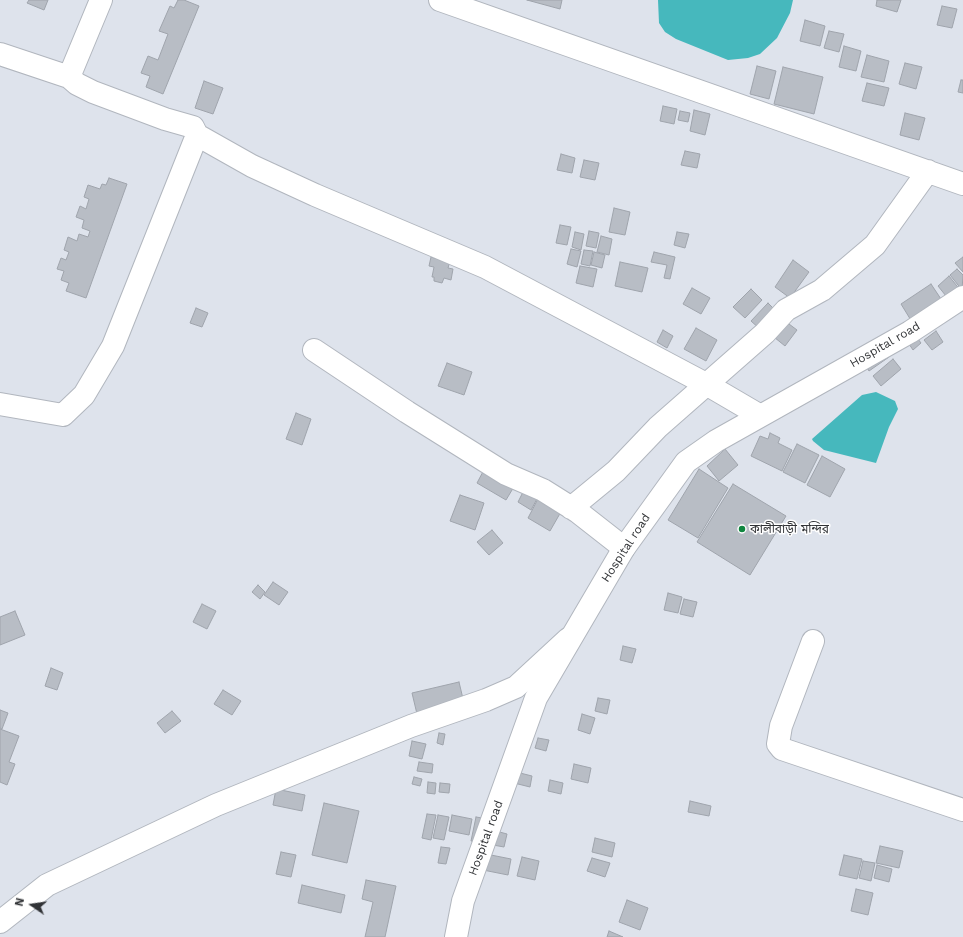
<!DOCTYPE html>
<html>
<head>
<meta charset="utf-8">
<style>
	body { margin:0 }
	#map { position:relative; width:963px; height:937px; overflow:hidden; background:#dee3ec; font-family:"Work Sans",sans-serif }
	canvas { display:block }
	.north { position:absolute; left:12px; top:885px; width:40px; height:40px; -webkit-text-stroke:3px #fff; paint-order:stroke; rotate:283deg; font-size:11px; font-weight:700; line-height:16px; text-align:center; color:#313336 }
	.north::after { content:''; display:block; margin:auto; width:14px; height:18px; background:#313336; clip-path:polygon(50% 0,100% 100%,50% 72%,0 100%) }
</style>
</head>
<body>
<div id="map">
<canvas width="963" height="937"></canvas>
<div class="north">N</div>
</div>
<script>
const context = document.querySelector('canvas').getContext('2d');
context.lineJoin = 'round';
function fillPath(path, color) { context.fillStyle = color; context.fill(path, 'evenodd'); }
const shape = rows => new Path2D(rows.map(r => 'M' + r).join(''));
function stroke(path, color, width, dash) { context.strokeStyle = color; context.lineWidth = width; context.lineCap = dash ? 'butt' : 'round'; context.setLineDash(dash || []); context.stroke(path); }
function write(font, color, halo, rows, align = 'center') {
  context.font = font + ' "Work Sans","Noto Sans Bengali",sans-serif'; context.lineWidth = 3; context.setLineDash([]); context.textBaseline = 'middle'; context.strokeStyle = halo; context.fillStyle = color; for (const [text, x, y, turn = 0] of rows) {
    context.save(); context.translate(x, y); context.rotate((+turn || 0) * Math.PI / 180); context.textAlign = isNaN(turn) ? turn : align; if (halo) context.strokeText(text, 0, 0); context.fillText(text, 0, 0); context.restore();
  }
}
const water = shape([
	[658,0,793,0,790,13,777,38,760,54,748,58,728,60,676,39,665,32,659,23],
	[876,392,895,401,898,409,889,427,876,463,824,450,813,441,812,439,862,395]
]);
const building = shape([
	[29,0,48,0,44,10,27,3,29,0],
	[178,0,184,0,199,6,163,94,146,87,150,76,141,73,148,56,158,60,168,34,159,31,170,6,174,8,178,0],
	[527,0,562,0,560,9,527,0],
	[877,0,901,0,897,12,876,6,877,0],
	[942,6,957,9,952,28,937,25,942,6],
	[805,20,825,26,820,46,800,41,805,20],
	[829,31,844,34,839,52,824,48,829,31],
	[844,46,861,51,856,71,839,67,844,46],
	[867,55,889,61,884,82,861,77,867,55],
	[905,63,922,67,916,89,899,84,905,63],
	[757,66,776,71,769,99,750,94,757,66],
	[783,67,823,77,814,114,774,104,783,67],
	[961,80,963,80,963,93,958,92,961,80],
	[204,81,223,88,213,114,195,108,204,81],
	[867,83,889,88,884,106,862,101,867,83],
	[663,106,677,109,674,124,660,121,663,106],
	[694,110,710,114,705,135,690,131,694,110],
	[680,111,690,113,688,122,678,120,680,111],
	[905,113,925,118,919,140,900,135,905,113],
	[685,151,700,154,697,168,681,165,685,151],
	[561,154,575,158,572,173,557,170,561,154],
	[584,160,599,163,595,180,580,177,584,160],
	[109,178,127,184,86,298,66,291,69,283,61,280,64,271,57,269,61,258,66,260,69,252,64,250,68,237,77,241,79,234,88,237,90,231,82,228,84,220,76,217,80,206,86,209,89,199,84,197,88,185,100,189,102,184,106,185,109,178],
	[614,208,630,212,625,235,609,232,614,208],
	[560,225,571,227,567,245,556,243,560,225],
	[589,231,599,233,596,248,586,246,589,231],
	[575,232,584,234,581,250,572,247,575,232],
	[677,232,689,234,685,248,674,245,677,232],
	[601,236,612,239,609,255,597,252,601,236],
	[571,249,581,251,577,267,567,264,571,249],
	[584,250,593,251,590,266,581,264,584,250],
	[594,252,605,255,602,268,591,265,594,252],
	[654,252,675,257,670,279,664,278,667,265,651,262,654,252],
	[439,254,450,261,448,268,453,269,451,280,444,278,442,283,434,281,434,277,432,277,434,267,429,266,431,257,438,259,439,254],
	[963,257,963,272,955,263,963,257],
	[793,260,809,272,790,298,775,287,793,260],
	[620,262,648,268,642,292,615,286,620,262],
	[580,266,597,269,593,287,576,283,580,266],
	[957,269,963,275,962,290,950,275,957,269],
	[949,276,961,291,950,301,938,286,949,276],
	[931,284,943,302,912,322,901,304,931,284],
	[692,288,710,298,701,314,683,304,692,288],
	[751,289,762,300,745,318,733,307,751,289],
	[768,303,778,313,761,330,751,321,768,303],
	[196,308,208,313,202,327,190,323,196,308],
	[781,318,797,330,785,346,769,333,781,318],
	[696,328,717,340,706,361,684,349,696,328],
	[663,330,673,336,667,348,657,342,663,330],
	[936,331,943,342,932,350,924,340,936,331],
	[915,335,921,343,913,350,907,341,915,335],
	[885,352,889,357,869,371,866,366,885,352],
	[893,359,901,369,881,386,873,376,893,359],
	[447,363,472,372,464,395,438,386,447,363],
	[296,413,311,419,302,445,286,439,296,413],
	[770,433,780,438,778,443,792,450,782,471,751,456,760,436,768,439,770,433],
	[797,444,819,455,805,483,783,472,797,444],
	[725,449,738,465,719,481,707,466,725,449],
	[822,456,845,469,830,497,807,485,822,456],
	[485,468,515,485,506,500,477,483,485,468],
	[699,469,728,488,698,538,668,520,699,469],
	[733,484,786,516,750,575,697,542,733,484],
	[524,490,538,497,531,510,518,502,524,490],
	[460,495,484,503,475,530,450,521,460,495],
	[539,497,562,510,550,531,528,518,539,497],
	[492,530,503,543,489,555,477,542,492,530],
	[273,582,288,592,279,605,264,595,273,582],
	[258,585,265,592,260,599,252,592,258,585],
	[668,593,682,597,678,613,664,610,668,593],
	[684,599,697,602,693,617,680,614,684,599],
	[202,604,216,611,207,629,193,622,202,604],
	[15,611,25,635,0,645,0,617,15,611],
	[623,646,636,649,632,663,620,660,623,646],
	[51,668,63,673,57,690,45,686,51,668],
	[459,682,464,703,417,714,412,693,459,682],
	[223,690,241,701,232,715,214,704,223,690],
	[598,698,610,700,607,714,595,711,598,698],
	[0,710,8,713,2,729,0,728,0,710],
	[172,711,181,721,165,733,157,723,172,711],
	[582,714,595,718,590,734,578,730,582,714],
	[0,729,19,736,9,762,15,764,7,785,0,782,0,729],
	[439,733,445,734,443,745,437,743,439,733],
	[538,738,549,740,546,751,535,748,538,738],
	[412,741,426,744,422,759,409,756,412,741],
	[419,762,433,764,432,773,417,771,419,762],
	[574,764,591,768,588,783,571,779,574,764],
	[516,772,532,776,530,787,514,783,516,772],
	[414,777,422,779,420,786,412,784,414,777],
	[550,780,563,783,561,794,548,791,550,780],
	[428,782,436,783,435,794,427,793,428,782],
	[440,783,450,784,449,793,439,792,440,783],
	[276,789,305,795,302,811,273,805,276,789],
	[690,801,711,806,709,816,688,812,690,801],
	[324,803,359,811,347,863,312,855,324,803],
	[427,814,436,815,431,840,422,838,427,814],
	[438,815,449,817,444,840,433,838,438,815],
	[452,815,472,819,469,835,449,831,452,815],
	[476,817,488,819,483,843,471,841,476,817],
	[496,831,507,834,504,847,493,845,496,831],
	[595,838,615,843,612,857,592,852,595,838],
	[880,846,903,851,899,868,876,863,880,846],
	[441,847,450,848,446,864,438,863,441,847],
	[281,852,296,855,291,877,276,874,281,852],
	[486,854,511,859,508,875,483,870,486,854],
	[844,855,862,859,857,879,839,875,844,855],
	[522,857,539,861,535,880,517,876,522,857],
	[592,858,610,863,605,877,587,871,592,858],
	[863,861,875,863,871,881,859,878,863,861],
	[877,865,892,869,889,882,874,878,877,865],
	[366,880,396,886,385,937,365,937,373,902,362,899,366,880],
	[302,885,345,895,341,913,298,903,302,885],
	[856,889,873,893,868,915,851,911,856,889],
	[627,900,648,908,640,930,619,922,627,900],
	[609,931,623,937,607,937,609,931]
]);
const street = shape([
	[440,0,963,184],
	[0,54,69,77],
	[197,135,252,166,315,195,485,267,706,384,759,415],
	[314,350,407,412,506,474,543,490,578,512,624,548],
	[0,404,63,415,84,395,113,346,197,135,193,127,165,119,93,92,77,84,69,77,101,0],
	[571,508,616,471,658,427,765,333,786,310,822,290,875,245,928,171],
	[813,641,781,726,778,744,782,749,963,810],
	[0,922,47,885,216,805,411,726,486,700,516,687,568,639]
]);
const secondary = shape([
	[456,937,463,901,536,698,624,548,686,462,716,441,910,332,963,297]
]);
const markers = [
	[742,529,4,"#108640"]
];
const streetNames = [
	["Hospital road",885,345,-30],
	["Hospital road",626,548,-57],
	["Hospital road",486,838,-70]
];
const poiNames = [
	["কালীবাড়ী মন্দির",750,529]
];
fillPath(water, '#46b8bd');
fillPath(building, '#b8bdc5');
stroke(building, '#9fa4ac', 1);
stroke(street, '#b1b6be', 24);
stroke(secondary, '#b1b6be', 24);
stroke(street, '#fff', 22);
stroke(secondary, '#fff', 22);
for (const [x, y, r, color] of markers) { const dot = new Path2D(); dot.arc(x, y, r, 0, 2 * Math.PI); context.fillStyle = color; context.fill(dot); stroke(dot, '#fff', 1.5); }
write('12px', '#313336', '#fff', streetNames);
write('12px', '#313336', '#fff', poiNames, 'left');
</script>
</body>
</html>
